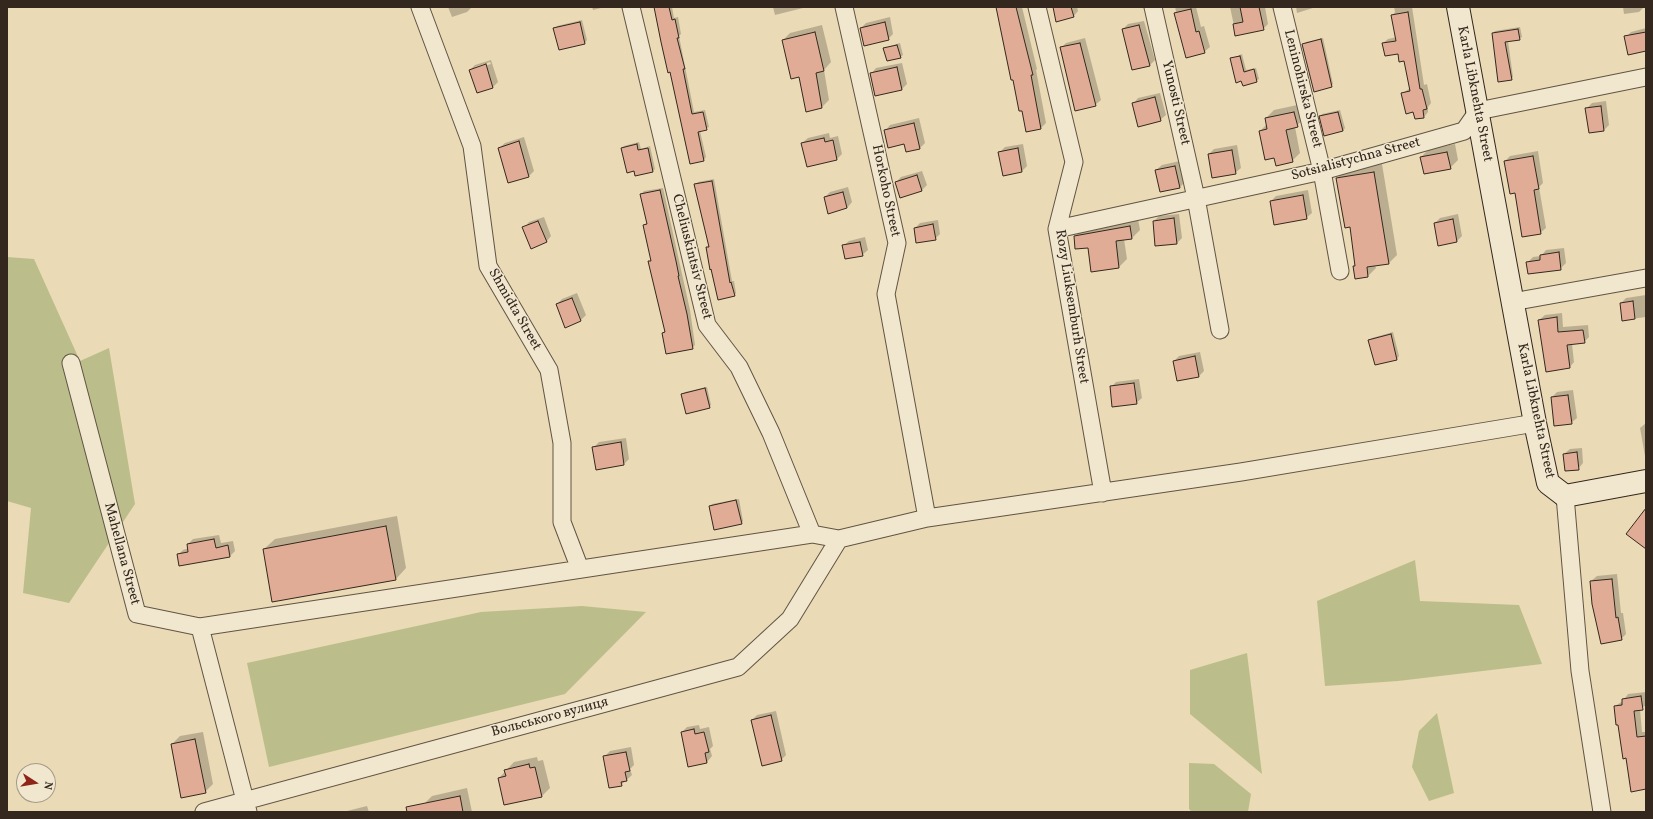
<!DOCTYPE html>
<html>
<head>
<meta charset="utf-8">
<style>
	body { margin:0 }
	#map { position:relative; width:1653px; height:819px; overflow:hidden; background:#eadab5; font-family:Vollkorn,serif }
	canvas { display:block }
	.frame { position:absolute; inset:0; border:8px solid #33271e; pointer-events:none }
	.north { position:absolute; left:16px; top:763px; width:40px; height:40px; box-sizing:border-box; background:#f1e7cf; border:1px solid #a59a88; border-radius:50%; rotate:102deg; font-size:11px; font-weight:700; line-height:16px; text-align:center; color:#33271e }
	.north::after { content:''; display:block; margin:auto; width:14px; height:18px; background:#8f2418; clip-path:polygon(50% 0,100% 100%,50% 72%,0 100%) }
</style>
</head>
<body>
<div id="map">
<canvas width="1653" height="819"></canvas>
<div class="frame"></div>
<div class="north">N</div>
</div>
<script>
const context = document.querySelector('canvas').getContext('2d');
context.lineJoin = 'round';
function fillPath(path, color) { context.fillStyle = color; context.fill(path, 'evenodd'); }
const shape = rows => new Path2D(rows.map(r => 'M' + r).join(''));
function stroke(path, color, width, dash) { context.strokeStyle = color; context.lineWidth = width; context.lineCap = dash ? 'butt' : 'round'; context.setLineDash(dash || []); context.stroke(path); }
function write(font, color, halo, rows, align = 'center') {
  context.font = font + ' Vollkorn,serif'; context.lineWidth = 3; context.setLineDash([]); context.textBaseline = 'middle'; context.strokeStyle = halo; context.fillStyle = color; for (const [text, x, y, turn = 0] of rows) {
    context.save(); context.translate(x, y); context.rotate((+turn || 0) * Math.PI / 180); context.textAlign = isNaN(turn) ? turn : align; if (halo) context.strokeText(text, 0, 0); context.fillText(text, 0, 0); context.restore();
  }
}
const green = shape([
	[7,257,34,259,80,361,109,348,135,504,69,603,23,593,31,508,7,501],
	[1415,560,1420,601,1519,605,1542,664,1398,681,1325,686,1317,601],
	[582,606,646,612,565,694,269,767,247,663,481,612],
	[1247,653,1262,774,1190,714,1190,670],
	[1437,713,1454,793,1429,801,1412,767,1419,731],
	[1189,763,1214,764,1251,794,1248,812,1192,812,1189,809]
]);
const shadow = shape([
	[448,7,472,7,467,12,452,17],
	[592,7,605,7,593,10],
	[655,7,672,7,674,18,678,17,681,34,679,36,694,112,705,110,709,127,700,131,706,157,704,160,691,163],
	[773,7,807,7,775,15],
	[997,7,1022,7,1037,69,1036,70,1046,123,1041,128,1022,110],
	[1054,7,1077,7,1078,11,1073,17],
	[1175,7,1196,7,1201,27,1204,26,1210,47,1204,52,1187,57],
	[1230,7,1265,7,1268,24,1263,29,1236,35],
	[1296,7,1316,7,1297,13],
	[1394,7,1412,7,1424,85,1427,84,1431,103,1428,107,1428,112,1424,117,1403,93,1410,88,1405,60,1398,53,1383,43,1388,39,1397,37,1393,15,1395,12],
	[1623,7,1644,7,1639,12,1624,14],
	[890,17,893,34,888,39,861,28,866,23],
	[582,20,587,40,585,43,554,29,557,26],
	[1144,21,1155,60,1150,65,1123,29,1128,24],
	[822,25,831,62,824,70,829,100,822,107,807,110,799,76,783,40,790,33],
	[1520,27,1522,37,1519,39,1508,41,1513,77,1511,79,1493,33,1495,31],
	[1646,28,1646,50,1626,37,1631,32],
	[1085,38,1101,100,1095,105,1061,48,1066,43],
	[1323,38,1333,84,1331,86,1303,44,1306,42],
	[900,43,903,55,900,57,884,48],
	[1242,54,1246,70,1256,68,1259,79,1256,81,1242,80,1231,59],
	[491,60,498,82,493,87,477,92,470,70,475,65],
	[490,62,491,64,475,69,475,67],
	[902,63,907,84,902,89,871,74,876,68],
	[1160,93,1166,115,1160,120,1133,104,1138,98],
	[1606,101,1609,125,1604,130,1586,109,1592,103],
	[1302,104,1305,118,1295,127,1300,153,1292,161,1275,157,1260,131,1267,124,1266,118,1274,110],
	[1340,110,1345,128,1343,131,1320,117,1322,114],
	[919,118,925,143,920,148,905,143,885,131,890,125],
	[829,133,830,138,838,136,842,154,837,159,802,143,808,138],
	[524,137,534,171,529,176,509,182,499,148,505,143],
	[639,142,641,149,650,146,655,169,653,171,636,175,622,148,624,146],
	[1023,144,1027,166,1022,171,1000,152,1005,147],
	[1455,144,1458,160,1450,168,1421,157,1429,149],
	[1237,145,1241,168,1235,173,1209,154,1214,149],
	[1538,151,1543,183,1539,187,1546,228,1540,233,1516,192,1505,161,1510,156],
	[1180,161,1185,182,1179,188,1156,170,1162,165],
	[1382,164,1397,255,1389,263,1375,265,1376,268,1368,276,1354,266,1356,264,1351,226,1337,178,1345,170],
	[922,171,927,185,921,191,896,182,901,177],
	[714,179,732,281,734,281,736,293,734,296,707,248,709,245,695,185,698,182],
	[848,187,852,202,847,208,825,197,830,192],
	[663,188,690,310,695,345,692,348,663,333,665,331,649,262,652,259,644,226,647,222,641,194,644,191],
	[1308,190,1312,213,1306,218,1271,201,1276,196],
	[1179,214,1182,238,1177,243,1154,221,1159,216],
	[1458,214,1462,236,1457,241,1439,244,1435,223,1440,218],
	[544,217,551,236,546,242,524,228,529,222],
	[1138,219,1140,230,1132,238,1124,239,1127,259,1119,267,1075,236,1083,228],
	[938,220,940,234,935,239,915,228,920,223],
	[865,237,868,250,862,255,843,246,849,241],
	[1564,248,1566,263,1560,269,1528,262,1533,257,1541,256,1546,250],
	[577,293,586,315,581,320,557,304,562,299],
	[1646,295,1646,317,1623,320,1621,303,1626,298],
	[1562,313,1563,327,1588,325,1589,337,1584,342,1572,344,1574,362,1569,368,1539,320,1545,315],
	[1393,332,1399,356,1397,359,1375,364,1369,340,1372,338],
	[1200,352,1204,371,1199,376,1174,361,1179,356],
	[1139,379,1142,398,1136,403,1111,387,1116,382],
	[707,387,711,405,709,407,682,394,685,392],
	[1573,390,1577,418,1571,423,1552,397,1557,392],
	[1646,423,1646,456,1645,456,1640,428],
	[626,438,629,459,624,464,594,447,599,442],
	[1582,448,1583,463,1578,469,1564,454,1570,449],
	[739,499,743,521,741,524,710,507,712,504],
	[397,516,406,568,396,579,264,549,275,539],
	[219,535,221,543,233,541,235,551,230,556,178,555,183,550,189,548,188,544,193,539],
	[1617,574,1621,613,1623,613,1626,634,1621,639,1591,581,1597,576],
	[1646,692,1646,705,1640,709,1642,732,1646,732,1646,788,1627,757,1615,706,1623,701,1628,694],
	[776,711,786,755,781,760,752,720,757,715],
	[699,725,700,729,709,727,713,746,710,749,712,756,707,762,682,732,687,727],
	[203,732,213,784,205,792,172,744,180,736],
	[631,747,634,765,630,769,632,775,621,785,604,757,610,751],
	[537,757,538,761,543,760,550,788,542,796,505,804,499,778,514,762],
	[467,788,472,812,425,812,424,804,432,796],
	[367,806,369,812,343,812]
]);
const building = shape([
	[654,7,669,7,672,20,675,19,679,38,677,38,685,69,683,69,692,114,703,112,707,130,698,132,704,161,690,164,670,72,668,73,661,42,654,7],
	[996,7,1016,7,1033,75,1031,75,1041,129,1026,132,1022,111,1019,111,1013,80,1011,80,996,7],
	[1053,7,1071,7,1074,17,1056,22,1053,7],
	[1240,7,1259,7,1264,30,1235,36,1233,24,1243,22,1240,7],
	[1191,9,1196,32,1199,31,1205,53,1186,58,1174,13,1191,9],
	[1408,12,1420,89,1422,89,1427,109,1423,110,1424,118,1415,119,1413,112,1406,114,1401,93,1410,91,1404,61,1399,62,1398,54,1385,56,1382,43,1396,41,1391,15,1408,12],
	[580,22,585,44,559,50,553,28,580,22],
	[885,22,889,40,864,46,860,28,885,22],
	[1139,25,1150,66,1132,70,1122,29,1139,25],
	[1518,29,1520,40,1505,42,1512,80,1498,82,1492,33,1518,29],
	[815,32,824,71,816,73,822,108,806,112,799,77,791,79,782,40,815,32],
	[1646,32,1646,51,1628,55,1624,36,1646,32],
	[1321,39,1332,87,1314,92,1302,44,1321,39],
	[1080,43,1096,106,1075,111,1060,47,1080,43],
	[897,45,901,58,887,61,883,48,897,45],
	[1240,56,1244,72,1254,69,1257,82,1243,86,1241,81,1236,83,1230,58,1240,56],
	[486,64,493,88,477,93,469,70,486,64],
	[897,67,902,90,875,96,870,73,897,67],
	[1155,97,1161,121,1138,127,1132,103,1155,97],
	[1601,106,1604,131,1589,133,1585,108,1601,106],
	[1294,112,1298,127,1286,130,1293,162,1276,166,1274,158,1265,160,1259,131,1267,129,1265,118,1294,112],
	[1338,112,1343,131,1324,136,1319,116,1338,112],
	[914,123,920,149,906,152,904,144,888,148,884,130,914,123],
	[824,138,825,142,833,140,837,160,807,167,801,143,824,138],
	[519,141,529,177,508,183,498,148,519,141],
	[637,144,638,150,648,148,653,172,635,176,634,171,627,173,621,148,637,144],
	[1018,148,1022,172,1003,176,998,152,1018,148],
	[1232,150,1236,174,1212,178,1208,154,1232,150],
	[1447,152,1451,169,1424,174,1420,157,1447,152],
	[1533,156,1539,189,1534,190,1541,234,1522,237,1515,193,1510,194,1504,161,1533,156],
	[1175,166,1180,188,1160,192,1155,170,1175,166],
	[1374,172,1389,264,1367,267,1368,277,1355,279,1353,266,1355,266,1350,227,1345,228,1336,178,1374,172],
	[917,175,922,191,900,198,895,182,917,175],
	[712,181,730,283,731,282,735,296,718,300,711,269,710,270,706,247,709,247,694,184,712,181],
	[660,190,676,261,679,276,678,276,687,314,693,349,666,354,662,333,665,332,648,261,651,261,643,225,647,224,640,194,660,190],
	[843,192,847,208,828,214,824,197,843,192],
	[1303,195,1307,219,1274,225,1270,201,1303,195],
	[1174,218,1177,244,1155,246,1153,221,1174,218],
	[1453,219,1457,242,1438,246,1434,223,1453,219],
	[538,221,547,242,531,249,522,227,538,221],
	[933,224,936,240,916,243,914,228,933,224],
	[1130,226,1132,239,1116,241,1119,268,1091,272,1088,248,1075,249,1074,236,1130,226],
	[860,242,863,256,845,259,842,245,860,242],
	[1559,252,1561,270,1528,274,1526,262,1540,260,1540,255,1559,252],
	[572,298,581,321,565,328,556,304,572,298],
	[1633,301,1635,319,1622,321,1620,303,1633,301],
	[1557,317,1558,332,1583,330,1585,343,1567,345,1570,368,1546,372,1538,320,1557,317],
	[1391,334,1397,360,1375,365,1368,340,1391,334],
	[1195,356,1199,377,1177,381,1173,361,1195,356],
	[1134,383,1137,404,1112,407,1110,386,1134,383],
	[705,388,710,408,686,414,681,394,705,388],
	[1568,395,1572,424,1554,426,1551,397,1568,395],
	[621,442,624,465,596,470,592,447,621,442],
	[1577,452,1579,470,1565,471,1563,454,1577,452],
	[736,500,742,524,714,530,709,506,736,500],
	[1646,508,1646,549,1626,534,1646,508],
	[386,526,396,580,272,602,263,549,386,526],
	[214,539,216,548,228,545,230,557,179,566,177,554,188,552,187,544,214,539],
	[1612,579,1616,618,1618,617,1622,640,1601,644,1592,604,1590,581,1612,579],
	[1641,696,1643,710,1634,711,1637,737,1646,736,1646,789,1631,792,1626,758,1623,759,1618,725,1616,725,1614,706,1622,705,1622,699,1641,696],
	[771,715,782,761,762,766,751,720,771,715],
	[694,729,695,734,704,732,709,752,705,753,707,763,688,767,681,732,694,729],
	[195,739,206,793,181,798,171,744,195,739],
	[626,752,630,771,625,772,627,781,621,782,622,786,609,788,603,756,626,752],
	[529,764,530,768,535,767,542,797,504,805,498,778,506,776,504,770,529,764],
	[460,796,463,812,407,812,406,807,460,796]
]);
const street = shape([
	[420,7,472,146,488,266,549,370,562,443,562,522,580,569],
	[631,7,707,325,739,367,771,433,812,534],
	[844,7,897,243,886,294,927,518],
	[1037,7,1074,162,1057,229,1103,493],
	[1153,7,1196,198,1220,330],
	[1282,7,1322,171,1340,271],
	[1057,229,1322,171,1464,131,1478,111,1646,77],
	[1512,302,1646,278],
	[71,363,137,614,200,627,248,812],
	[1565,496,1580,671,1602,812],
	[200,627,812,534,839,539,927,518,1241,472,1535,423],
	[204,812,738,667,790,619,839,539]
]);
const secondary = shape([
	[1458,7,1535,423,1548,483,1565,496,1646,481]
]);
const streetNames = [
	["Leninohirska Street",1302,89,76],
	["Karla Libknehta Street",1474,94,79],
	["Yunosti Street",1175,103,77],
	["Sotsialistychna Street",1356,160,-15],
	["Horkoho Street",885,191,78],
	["Cheliuskintsiv Street",691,257,76],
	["Rozy Liuksemburh Street",1071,307,81],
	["Shmidta Street",514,310,60],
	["Karla Libknehta Street",1535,411,78],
	["Mahellana Street",121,554,75],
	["Вольського вулиця",550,718,-15]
];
fillPath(green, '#bbbe8b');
fillPath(shadow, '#0003');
fillPath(building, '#e1ac96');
stroke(building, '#33271e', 1);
stroke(street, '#615444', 19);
stroke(secondary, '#33271e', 24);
stroke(street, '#f1e7cf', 17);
stroke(secondary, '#f1e7cf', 22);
write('14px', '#33271e', '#f1e7cf', streetNames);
</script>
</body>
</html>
